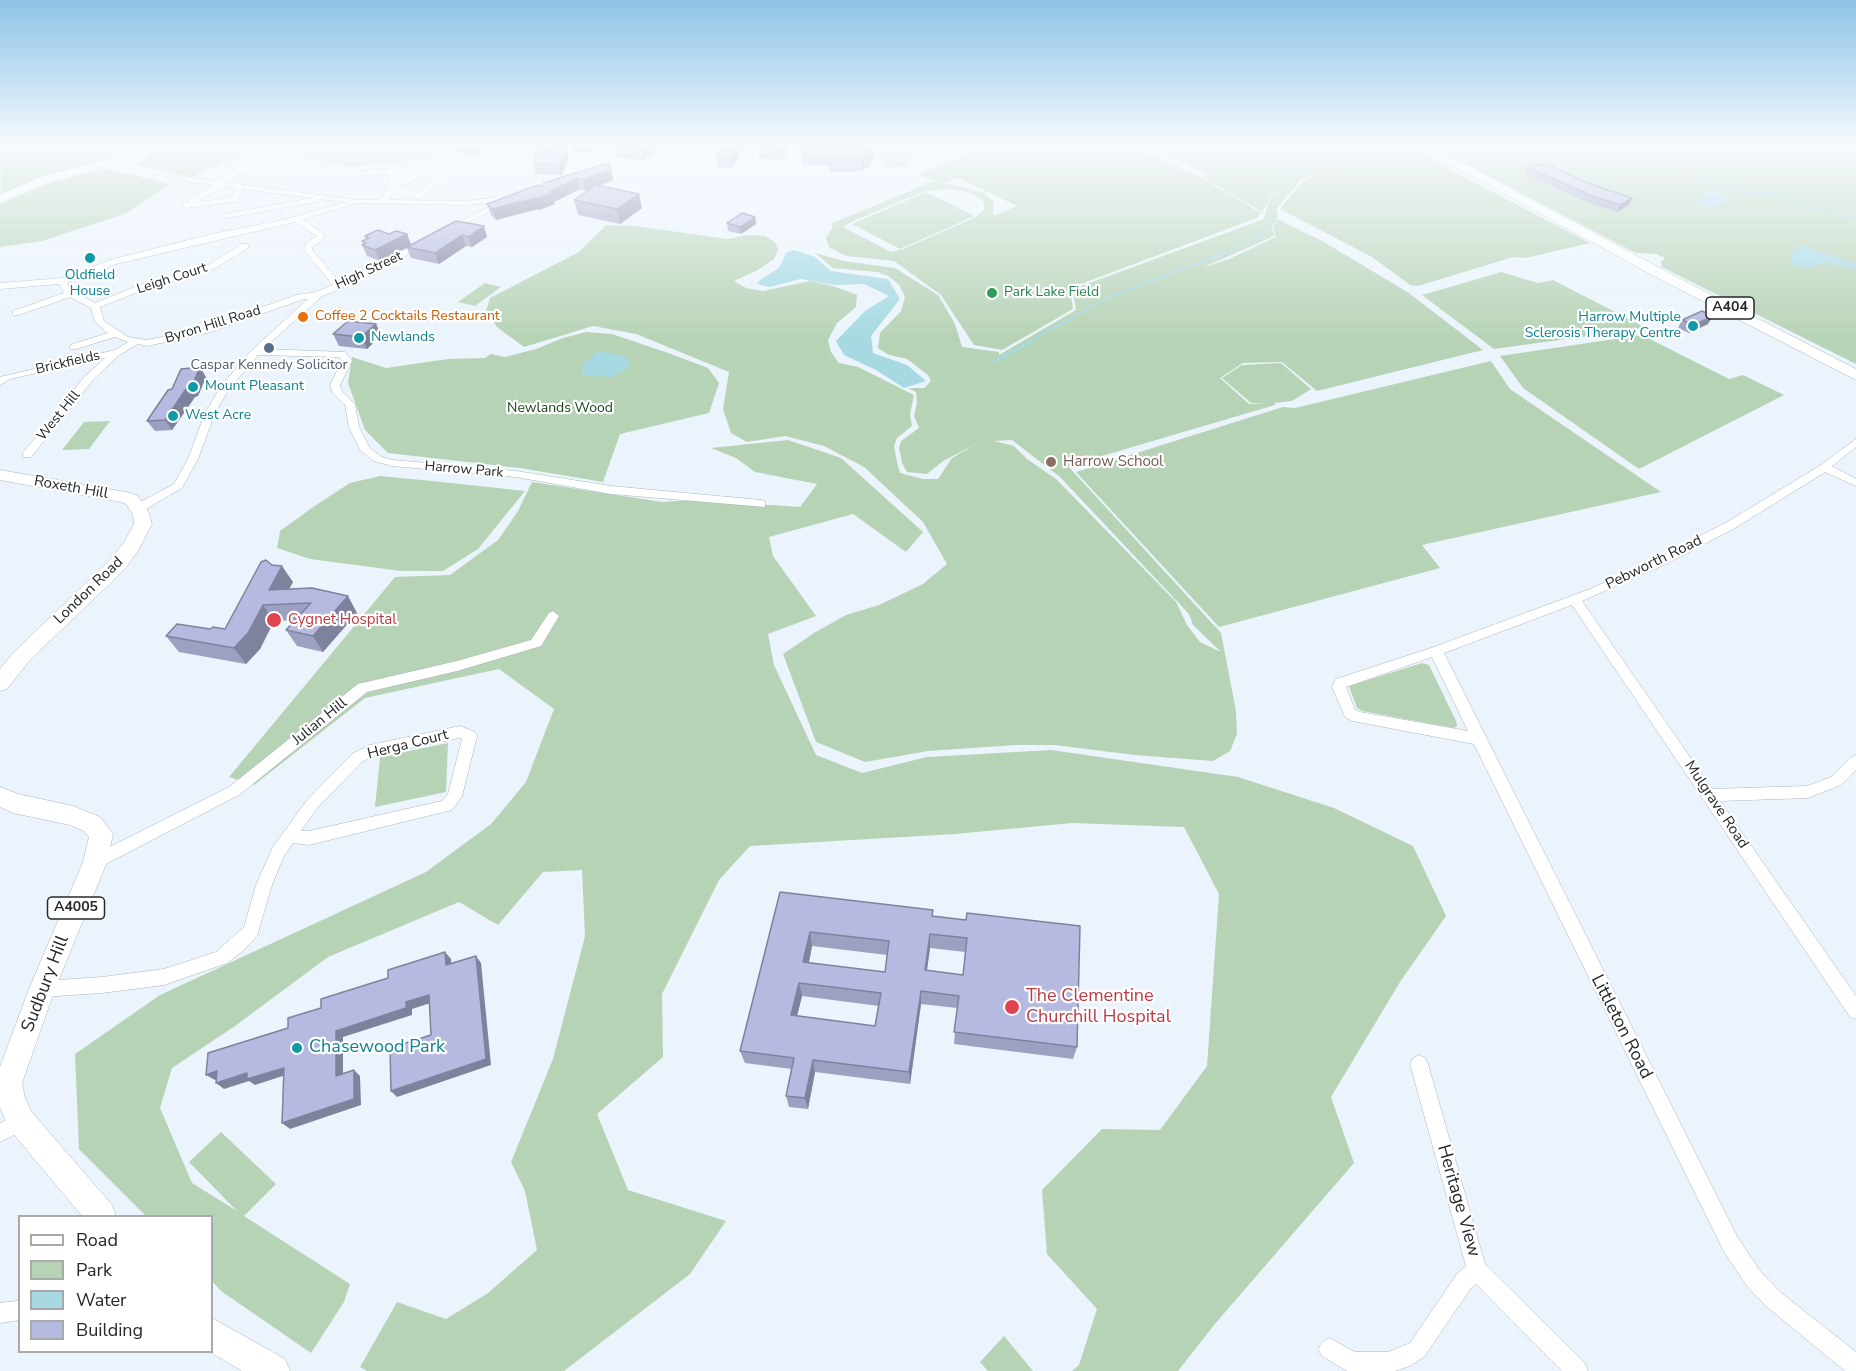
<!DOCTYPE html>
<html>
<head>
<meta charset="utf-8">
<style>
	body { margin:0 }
	#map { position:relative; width:1856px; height:1371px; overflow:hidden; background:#ebf4fc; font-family:"Nunito Sans",sans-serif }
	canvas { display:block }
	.legend { position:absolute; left:18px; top:1215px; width:195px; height:138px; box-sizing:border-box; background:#fff; border:2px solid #a7a9aa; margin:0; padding:8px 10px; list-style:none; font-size:18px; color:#24282a }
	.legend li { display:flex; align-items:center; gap:12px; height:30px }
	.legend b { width:30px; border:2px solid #a7a9aa }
</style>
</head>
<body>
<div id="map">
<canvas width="1856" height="1371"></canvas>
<ul class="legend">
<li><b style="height:8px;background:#fff"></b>Road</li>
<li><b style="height:16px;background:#b7d3b6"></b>Park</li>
<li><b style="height:16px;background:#a6d9e2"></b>Water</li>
<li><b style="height:16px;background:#b6bae0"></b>Building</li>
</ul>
</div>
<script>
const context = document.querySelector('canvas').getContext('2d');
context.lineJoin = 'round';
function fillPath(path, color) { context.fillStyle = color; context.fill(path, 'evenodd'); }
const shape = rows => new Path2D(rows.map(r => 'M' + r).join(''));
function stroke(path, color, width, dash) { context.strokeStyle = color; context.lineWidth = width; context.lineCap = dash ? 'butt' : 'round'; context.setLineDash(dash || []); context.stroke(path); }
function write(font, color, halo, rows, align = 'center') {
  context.font = font + ' "Nunito Sans",sans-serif'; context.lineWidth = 4.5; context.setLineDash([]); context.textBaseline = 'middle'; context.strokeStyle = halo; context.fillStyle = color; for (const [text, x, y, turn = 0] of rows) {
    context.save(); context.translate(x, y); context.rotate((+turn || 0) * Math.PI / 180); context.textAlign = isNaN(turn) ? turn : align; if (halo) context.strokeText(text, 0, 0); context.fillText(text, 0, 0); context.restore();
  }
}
const green = shape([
	[0,147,135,147,97,162,35,180,1,195],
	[156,147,268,147,237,157,191,177,139,164],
	[325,147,438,147,424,159,351,167,302,157],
	[862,147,927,147,916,152,902,167,884,167,883,154,864,151],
	[966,147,1134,147,1206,180,1261,213,1257,218,1070,288,1073,309,1002,350,974,345,941,295,894,261,846,256,829,247,826,238,833,226,830,224,934,181,983,192,994,202,993,214,996,215,1017,206,958,178,944,183,918,175,967,154],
	[948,189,967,192,979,197,984,203,984,210,974,218,903,249,891,252,843,227,853,221,923,192],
	[1152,147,1416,147,1436,160,1432,160,1590,243,1526,258,1513,257,1418,286,1410,285,1372,257,1280,209,1302,182,1324,172,1300,181,1277,208,1278,216,1272,226,1274,236,1202,268,1229,259,1276,237,1273,227,1277,219,1324,242,1409,293,1483,350,1317,391,1282,362,1243,363,1220,378,1249,404,1266,403,1251,403,1222,378,1242,365,1281,363,1311,389,1292,401,1275,403,1275,405,1068,466,1221,633,1236,711,1237,734,1230,751,1213,761,1134,755,1055,745,1016,745,928,751,865,762,816,742,783,654,814,633,846,615,879,605,923,584,947,564,923,522,864,467,824,446,785,436,747,442,731,433,723,409,729,372,636,334,593,326,524,347,497,327,486,311,490,298,579,252,606,225,634,226,728,239,747,235,765,236,775,242,778,250,774,259,756,271,734,281,746,288,763,291,810,281,833,286,857,295,856,307,837,323,828,340,831,352,839,363,858,367,914,395,910,414,912,426,897,438,894,446,897,462,900,473,923,479,938,479,952,458,976,444,943,461,927,474,907,472,902,463,899,448,901,441,919,428,914,416,917,403,916,392,908,388,924,388,931,381,928,375,907,359,889,355,878,348,880,333,901,311,905,297,900,286,890,277,878,272,833,268,815,253,844,261,895,268,938,295,955,324,962,347,999,352,999,355,1076,310,1073,289,1264,219,1267,206,1281,180,1262,212,1203,177,1223,174,1208,175],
	[1012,440,1060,477,1189,614,1193,625,1221,652,1200,642,1187,625,1176,602,1056,479,1027,459,1014,446,994,441],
	[1440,147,1856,147,1856,364,1662,267,1661,262,1665,258,1656,254,1637,253,1630,250,1456,159],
	[102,170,113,170,170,184,127,213,106,220,42,241,0,247,0,204,55,181],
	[926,192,975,216,900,249,852,224],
	[1501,272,1538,283,1553,280,1646,328,1494,349,1422,295],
	[485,283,501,287,475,306,458,302],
	[586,332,612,334,671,354,708,368,719,383,709,413,620,434,603,482,520,468,388,453,365,430,348,383,352,357,386,368,448,359,485,358,491,354,505,357,536,349,563,338],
	[1642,335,1729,379,1743,375,1784,395,1639,469,1523,388,1500,356],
	[1491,361,1510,389,1661,492,1422,545,1440,568,1219,627,1076,472,1283,407,1295,408],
	[110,421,89,449,62,450,84,422],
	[788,440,841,458,923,532,906,552,853,514,769,537,773,556,816,616,768,634,774,665,816,755,862,773,927,757,1051,750,1238,777,1334,808,1413,846,1446,916,1400,982,1331,1097,1354,1163,1214,1325,1178,1371,1072,1371,1079,1365,1097,1309,1047,1254,1042,1190,1102,1129,1160,1130,1207,1066,1219,894,1184,827,1072,823,955,834,750,846,719,880,662,994,663,1057,597,1114,628,1190,726,1221,690,1274,564,1371,367,1371,360,1367,397,1302,446,1319,488,1293,537,1250,525,1191,511,1162,553,1059,585,936,582,870,543,872,498,925,459,902,328,957,235,1026,172,1068,160,1108,192,1183,237,1211,189,1162,221,1132,276,1184,244,1216,350,1284,344,1302,311,1353,221,1291,212,1281,212,1216,146,1216,79,1149,75,1054,160,995,426,872,491,824,526,782,554,709,499,669,365,698,254,785,229,777,395,577,450,575,498,540,518,511,532,482,662,502,693,500,800,507,817,484,755,472,736,458,711,448],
	[380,476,432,481,525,491,478,549,443,571,401,571,310,559,277,548,280,531,316,505,350,483],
	[1422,663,1429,665,1456,721,1457,726,1454,728,1362,711,1357,708,1349,686],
	[448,743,446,792,375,807,380,757],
	[1004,1336,1033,1371,988,1371,980,1362]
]);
const water = shape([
	[1712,190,1728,196,1730,201,1715,207,1700,206,1694,202,1703,200,1705,192],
	[1796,243,1851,262,1856,265,1856,269,1823,263,1812,267,1793,266,1790,261,1791,252,1799,249],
	[794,250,815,257,831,271,888,279,900,299,871,336,873,353,907,365,926,381,904,388,876,370,844,355,836,341,865,311,889,296,864,284,835,285,800,279,770,287,757,284,760,280,779,268,787,252],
	[599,351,624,356,631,362,624,371,612,377,582,375,583,363]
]);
const streamFar1 = shape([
	[1610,147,1621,149,1647,147],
	[1656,147,1662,147,1684,159,1696,169,1699,178,1706,183,1754,194,1781,195,1856,221],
	[1027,343,1111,296,1231,251,1262,234,1272,216,1275,203,1289,173,1389,147]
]);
const stream = shape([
	[994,362,1030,342]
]);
const minor = shape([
	[294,147,304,147,224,182,357,200,380,200,390,185,387,174,364,175,361,175,361,171,393,169,397,181,414,175,429,158,436,155,463,156,466,156,466,160,440,159,435,162,420,179,397,187,388,200,465,201,500,197,508,202,447,233,443,231,444,229,499,202,465,205,357,203,303,219,325,235,323,240,313,246,312,250,340,282,422,241,429,243,367,277,321,297,263,349,345,352,352,361,340,385,342,391,355,404,359,427,370,448,382,457,393,460,516,471,611,486,761,500,765,501,765,507,611,494,516,477,392,466,374,461,360,450,349,427,345,405,332,392,330,385,342,361,339,357,258,355,229,389,215,413,198,459,182,488,141,512,133,512,133,506,174,484,188,459,205,413,221,386,252,350,308,299,301,300,207,333,147,346,138,344,119,355,93,380,31,457,23,457,23,453,85,376,105,358,10,379,0,385,0,377,115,350,128,342,115,337,76,349,70,349,70,345,108,333,95,322,91,308,70,297,19,315,13,315,13,311,64,293,59,284,0,289,0,283,63,278,110,260,212,234,287,219,346,202,319,199,316,202,227,218,223,216,224,214,313,198,243,189,237,202,186,208,182,206,183,204,214,185,184,181,108,161,112,159,184,177,215,181,240,167,294,147],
	[223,186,235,188,231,198,198,202,223,186],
	[295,222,317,236,306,243,304,250,333,285,316,292,296,295,202,329,147,340,128,337,104,321,100,307,146,289,214,269,248,248,248,244,242,244,208,265,140,285,95,303,73,292,68,286,68,282,116,264,295,222],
	[597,147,604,147,592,165,618,147,626,147,585,177,579,177,579,172,597,147],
	[445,171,452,173,420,199,414,199,414,195,445,171],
	[1856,439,1856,447,1832,466,1856,479,1856,486,1825,472,1735,528,1666,564,1582,601,1712,789,1807,786,1831,777,1851,757,1856,755,1856,770,1841,785,1808,798,1720,801,1856,996,1856,1019,1850,1017,1572,605,1444,653,1738,1238,1761,1272,1780,1292,1856,1352,1856,1371,1845,1371,1766,1306,1747,1286,1724,1252,1474,744,1352,721,1345,717,1332,687,1336,679,1431,648,1590,589,1658,558,1727,522,1821,465,1856,439],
	[1432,657,1468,731,1360,712,1355,710,1346,687,1432,657],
	[553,611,559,616,541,646,457,671,367,692,239,795,100,867,95,869,90,867,87,862,90,857,229,787,358,684,457,661,531,640,549,613,553,611],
	[460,726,475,732,477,736,462,796,452,810,309,845,293,843,284,856,272,885,257,936,243,951,227,963,164,985,102,993,42,997,36,995,34,989,36,983,42,981,102,977,164,969,216,952,244,927,256,885,273,847,307,800,352,754,370,745,460,726],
	[459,738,462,739,448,794,442,801,309,831,301,831,317,808,362,762,373,756,459,738],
	[1419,1055,1425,1058,1428,1064,1485,1264,1585,1363,1588,1371,1562,1371,1476,1284,1471,1288,1424,1357,1410,1366,1395,1371,1347,1371,1322,1356,1318,1349,1322,1342,1329,1338,1355,1352,1388,1352,1410,1343,1457,1274,1466,1266,1410,1064,1413,1058,1419,1055],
	[21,1112,28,1114,30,1121,28,1128,0,1142,0,1123,21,1112],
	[17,1301,20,1302,20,1320,0,1323,0,1303,17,1301]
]);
const primary = shape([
	[136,147,151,147,116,163,48,183,0,203,0,195,40,177,108,159,136,147],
	[1419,147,1433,147,1675,276,1856,369,1856,380,1652,275,1419,147],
	[0,470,131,493,138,496,148,511,152,524,138,551,124,570,30,660,7,689,0,691,0,669,16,650,110,560,123,544,134,524,133,515,126,504,121,502,0,480,0,470],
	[0,787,18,794,73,806,100,817,113,834,107,862,55,989,22,1083,25,1098,31,1111,112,1205,116,1216,82,1216,11,1131,0,1108,0,1067,29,989,83,862,89,837,84,831,70,825,13,813,0,807,0,787],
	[212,1318,285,1359,290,1371,242,1371,210,1352,212,1318]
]);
const wall = shape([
	[453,147,484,147,477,156,456,153],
	[571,147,595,147,590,153,572,153],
	[615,147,653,147,654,152,642,161,617,157],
	[722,147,789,147,782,160,759,158,758,149,743,149,732,168,718,167,716,156],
	[804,147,874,147,874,155,868,168,864,168,862,171,829,172,829,166,802,164,801,152],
	[569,158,562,175,535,174,533,163],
	[1527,167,1590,184,1632,198,1629,205,1617,212,1589,203,1524,174],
	[611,169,613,180,599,186,642,208,620,224,578,215,574,200,591,189,586,191,580,189,554,202,555,204,539,210,538,209,496,220,491,215,487,204,542,187],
	[755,217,756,224,741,234,728,231,727,223],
	[456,221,487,237,472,247,466,246,439,264,411,258,407,248,380,261,367,256,362,245,363,244,362,241,366,239,365,236,389,234,407,234,411,245],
	[1682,320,1708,324,1689,333,1678,328],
	[376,324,381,335,367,349,339,346,333,334],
	[206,377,198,396,195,397,172,430,155,431,147,421,172,389],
	[293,582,289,589,357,613,323,652,297,646,286,630,295,620,274,621,260,649,246,664,179,652,166,636,225,629],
	[780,892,933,910,933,916,966,920,1077,1047,1073,1059,954,1044,957,1008,921,1004,910,1084,815,1072,808,1109,789,1107,786,1096,792,1069,745,1063,740,1051],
	[812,946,887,955,885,972,809,963],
	[930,948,965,952,963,975,927,970],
	[802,996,879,1006,875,1026,797,1016]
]);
const shadedWall = shape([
	[474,147,484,147,477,156],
	[588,147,595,147,590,153],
	[645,147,653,147,654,152,642,161,640,150],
	[736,147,742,147,743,149,732,168,730,157],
	[782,147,789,147,782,160,781,149],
	[872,147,874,147,874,155,868,168,867,156],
	[566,148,569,158,562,175,559,165],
	[864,155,864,168,862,171,862,159],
	[611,169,613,180,586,191,583,180],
	[577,178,580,189,554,202,555,204,539,210,538,209,496,220,492,209,550,192],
	[639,194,642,208,620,224,617,209],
	[1632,198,1629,205,1617,212,1620,205],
	[755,217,756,224,741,234,740,227],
	[484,226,487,237,472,247,468,237],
	[407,234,411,245,380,261,375,250],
	[462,235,466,246,439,264,435,253],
	[1713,316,1708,324,1689,333,1694,325],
	[376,324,381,335,367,349,361,337],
	[200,367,206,377,198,396,195,397,172,430,165,420],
	[282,566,293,582,281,604,269,590],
	[348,596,357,613,323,652,313,636],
	[263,605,274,621,260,649,246,664,234,648],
	[810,932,812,946,806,976,803,962],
	[930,934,930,948,925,983,925,970],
	[445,952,451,959,452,972,446,965],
	[476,956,481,963,491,1065,397,1097,391,1091,486,1059],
	[799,983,802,996,794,1028,791,1015],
	[921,991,921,1004,910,1084,909,1072],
	[429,995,434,1002,412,1009,412,1015,343,1037,343,1082,336,1076,336,1031,406,1002],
	[813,1060,815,1072,808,1109,805,1098],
	[284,1068,292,1073,255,1085,249,1081,224,1089,216,1083,247,1073],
	[354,1070,360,1076,361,1105,290,1129,282,1123],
	[217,1071,225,1077,215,1080,206,1075]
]);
const building = shape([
	[618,147,645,147,640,150,618,147],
	[722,147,736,147,730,157,716,156,722,147],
	[758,147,782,147,781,149,758,147],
	[804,147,872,147,867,156,864,155,862,159,828,159,831,154,801,152,804,147],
	[566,148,559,165,533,163,538,149,566,148],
	[609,163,611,169,583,180,577,178,550,192,552,194,536,199,536,198,492,209,487,204,538,185,542,187,544,183,568,175,609,163],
	[1546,164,1590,184,1632,198,1620,205,1592,196,1527,167,1546,164],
	[596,185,639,194,617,209,574,200,596,185],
	[742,213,755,217,740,227,727,223,742,213],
	[456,221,484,226,468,237,462,235,435,253,407,247,456,221],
	[378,230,389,234,396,231,407,234,375,250,362,245,366,243,362,241,369,238,365,236,378,230],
	[1702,311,1713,316,1694,325,1682,320,1702,311],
	[348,321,376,324,361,337,333,334,348,321],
	[200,367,192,386,188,386,165,420,147,421,168,390,172,389,181,369,200,367],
	[266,560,272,565,282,566,269,590,312,588,348,596,313,636,286,630,311,603,263,605,248,633,234,648,166,636,177,624,210,629,213,627,225,629,261,562,266,560],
	[780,892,933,910,932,916,966,920,967,913,1080,926,1077,1047,954,1032,959,996,921,991,909,1072,813,1060,805,1098,786,1096,794,1058,740,1051,780,892],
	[810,932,889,941,885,972,803,962,810,932],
	[930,934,967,938,963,975,925,970,930,934],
	[799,983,881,993,875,1026,791,1015,799,983],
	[445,952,446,965,476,956,486,1059,391,1091,390,1048,431,1035,429,995,406,1002,406,1008,336,1031,336,1076,354,1070,354,1099,282,1123,284,1068,247,1079,247,1073,216,1083,217,1071,206,1075,208,1053,288,1028,288,1018,321,1008,321,999,388,978,388,970,445,952]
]);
const markers = [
	[90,258,6,"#0f9aa8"],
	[992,293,6,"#2e9e5b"],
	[303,317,6,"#e8710a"],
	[1693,326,6,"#0f9aa8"],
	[359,338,6,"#0f9aa8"],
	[269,348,6,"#5c6f8a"],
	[193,387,6,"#0f9aa8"],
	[173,416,6,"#0f9aa8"],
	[1051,462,6,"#8d6e63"],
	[274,620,8,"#e0444e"],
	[1012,1007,8,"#e0444e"],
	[297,1048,6,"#0f9aa8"]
];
const farStreetnames = [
	["High Street",369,271,-25],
	["Leigh Court",172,279,-18],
	["Byron Hill Road",213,325,-17],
	["Brickfields",68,363,-13],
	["West Hill",59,416,-51],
	["Harrow Park",464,470,5]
];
const farCulturenames = [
	["Oldfield",90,276,"center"],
	["House",90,292,"center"],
	["Harrow Multiple",1681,318,"right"],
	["Sclerosis Therapy Centre",1681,334,"right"],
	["Newlands",371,338],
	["Mount Pleasant",205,387],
	["West Acre",185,416]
];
const farLeisurenames = [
	["Park Lake Field",1004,293]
];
const shields = [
	[1730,308,48],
	[76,908,57]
];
const shieldNames = [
	["A404",1730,308],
	["A4005",76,908]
];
const farFoodnames = [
	["Coffee 2 Cocktails Restaurant",315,317]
];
const farServicenames = [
	["Caspar Kennedy Solicitor",269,366]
];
const farParknames = [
	["Newlands Wood",560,409]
];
const educationNames = [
	["Harrow School",1063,462]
];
const streetNames = [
	["Roxeth Hill",71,488,10],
	["Pebworth Road",1654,563,-26],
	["London Road",89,591,-44],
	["Julian Hill",320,722,-39],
	["Herga Court",408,745,-14],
	["Mulgrave Road",1716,805,56]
];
const healthNames = [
	["Cygnet Hospital",288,620]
];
const nearStreetnames = [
	["Sudbury Hill",46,984,-69],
	["Littleton Road",1621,1027,63],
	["Heritage View",1458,1201,74]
];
const nearHealthnames = [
	["The Clementine",1026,997],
	["Churchill Hospital",1026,1018]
];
const nearCulturenames = [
	["Chasewood Park",309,1048]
];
fillPath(green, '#b7d3b6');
fillPath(water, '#a6d9e2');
stroke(streamFar1, '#a6d9e2', 2);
stroke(stream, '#a6d9e2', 3);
stroke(minor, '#adb5bd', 1);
stroke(primary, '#adb5bd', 1);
fillPath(minor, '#fff');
fillPath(primary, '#fff');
fillPath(wall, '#9da0c1');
fillPath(shadedWall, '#7f829d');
fillPath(building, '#b6bae0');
stroke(building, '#7f829d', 1.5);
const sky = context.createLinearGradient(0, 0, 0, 339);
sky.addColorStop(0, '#8dc3e6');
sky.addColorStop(0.43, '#f6fafe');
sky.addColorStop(1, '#f6fafe00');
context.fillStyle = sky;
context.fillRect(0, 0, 1856, 339);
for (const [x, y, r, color] of markers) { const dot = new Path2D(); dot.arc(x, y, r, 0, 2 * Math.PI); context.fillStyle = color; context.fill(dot); stroke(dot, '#fff', 2); }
write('14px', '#24282a', '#fff', farStreetnames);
write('14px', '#0d838f', '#fff', farCulturenames, 'left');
write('14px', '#27864d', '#fff', farLeisurenames, 'left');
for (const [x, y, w] of shields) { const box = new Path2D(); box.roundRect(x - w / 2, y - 11, w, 22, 4.5); context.fillStyle = '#fff'; context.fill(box); stroke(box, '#24282a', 1.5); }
write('bold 14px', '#24282a', null, shieldNames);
write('14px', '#c56008', '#fff', farFoodnames, 'left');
write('14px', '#4e5e75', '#fff', farServicenames);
write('14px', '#133e15', '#fff', farParknames);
write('15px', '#785e54', '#fff', educationNames, 'left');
write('15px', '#24282a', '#fff', streetNames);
write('15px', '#be3a42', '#fff', healthNames, 'left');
write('18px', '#24282a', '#fff', nearStreetnames);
write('18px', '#be3a42', '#fff', nearHealthnames, 'left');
write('18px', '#0d838f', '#fff', nearCulturenames, 'left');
</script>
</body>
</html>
